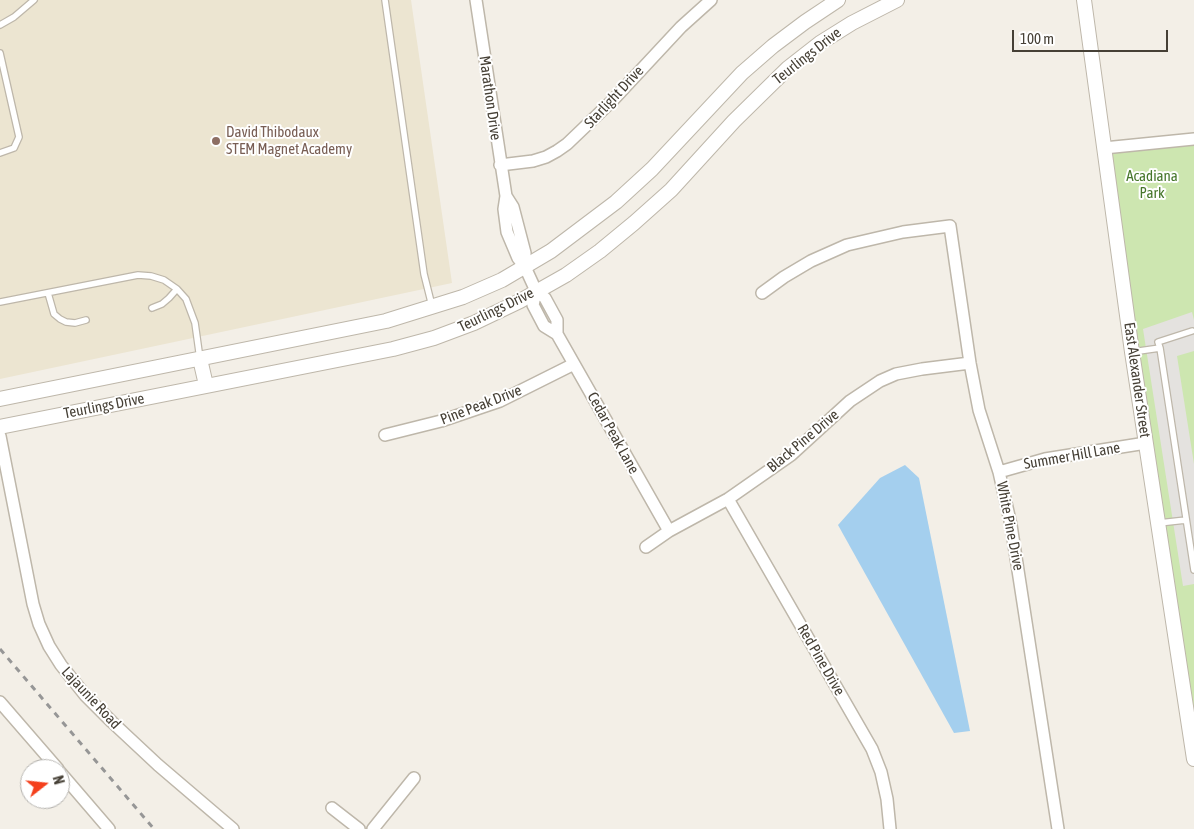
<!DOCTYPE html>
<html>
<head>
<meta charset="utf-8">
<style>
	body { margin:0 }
	#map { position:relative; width:1194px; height:829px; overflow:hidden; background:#f3efe7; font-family:"Asap Condensed",sans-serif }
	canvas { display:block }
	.north { position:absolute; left:20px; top:759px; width:50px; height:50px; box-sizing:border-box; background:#fff; border:1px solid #b5b3af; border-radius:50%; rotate:74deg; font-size:14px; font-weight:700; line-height:20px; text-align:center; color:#464036 }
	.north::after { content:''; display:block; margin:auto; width:18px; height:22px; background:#f4401c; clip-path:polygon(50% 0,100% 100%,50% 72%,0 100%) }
	.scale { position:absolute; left:1012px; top:30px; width:156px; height:22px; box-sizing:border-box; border:2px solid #464036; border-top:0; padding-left:6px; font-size:15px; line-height:18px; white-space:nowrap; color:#464036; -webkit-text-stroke:4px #fff; paint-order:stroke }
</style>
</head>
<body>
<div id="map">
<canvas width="1194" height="829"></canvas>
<div class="north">N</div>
<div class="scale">100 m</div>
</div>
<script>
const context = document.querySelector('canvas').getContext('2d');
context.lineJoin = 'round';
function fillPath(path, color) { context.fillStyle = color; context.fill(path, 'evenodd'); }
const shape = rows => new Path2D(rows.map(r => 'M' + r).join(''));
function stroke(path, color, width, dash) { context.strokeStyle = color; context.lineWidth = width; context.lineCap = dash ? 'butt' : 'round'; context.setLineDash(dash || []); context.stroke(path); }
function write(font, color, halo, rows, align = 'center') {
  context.font = font + ' "Asap Condensed",sans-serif'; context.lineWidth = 4; context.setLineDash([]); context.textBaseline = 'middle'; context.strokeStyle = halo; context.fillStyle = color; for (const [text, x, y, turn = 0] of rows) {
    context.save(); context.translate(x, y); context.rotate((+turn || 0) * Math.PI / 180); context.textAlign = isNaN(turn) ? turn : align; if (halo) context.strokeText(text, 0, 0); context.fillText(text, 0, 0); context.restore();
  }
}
const education = shape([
	[0,0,411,0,452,283,0,379]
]);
const green = shape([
	[1194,137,1194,758,1104,148]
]);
const parking = shape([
	[1192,312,1194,320,1194,351,1177,356,1194,464,1194,584,1183,586,1143,329]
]);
const water = shape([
	[905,465,919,478,970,731,954,733,838,525,880,478]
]);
const service = shape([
	[385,0,424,274,432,306],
	[0,25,14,17,34,0],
	[0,53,19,137,14,148,0,153],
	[48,293,54,314,60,319,66,322,75,323,86,320],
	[0,302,138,275,151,276,164,280,177,289,186,299,195,323,200,359],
	[152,308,162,304,169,298,177,289],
	[1160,348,1158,342,1192,331],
	[1132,352,1160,348,1194,570],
	[1159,523,1186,520]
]);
const minor = shape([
	[476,0,506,196,504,209,507,232,518,258,525,267,536,291,545,298,557,320,557,334],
	[1104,148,1194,139],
	[500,165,533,161,546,157,557,151,567,144,613,100,681,27,711,0],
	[506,196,513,207,525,253,525,267],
	[536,291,533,305,544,326,557,334,669,531],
	[762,293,784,277,811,261,847,245,903,232,950,226,970,363,979,410,999,472,1011,525,1058,829],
	[385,435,441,421,500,401,574,364],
	[0,436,33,604,39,624,49,646,61,665,85,695,112,722,158,765,233,829],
	[999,472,1045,459,1146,443],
	[728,499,872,749,881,772,887,799,890,829],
	[646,547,669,531,728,499,791,455,850,401,880,381,896,374,922,369,970,363],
	[0,702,58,769],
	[60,772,109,829],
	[332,808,359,829],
	[373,829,414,778]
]);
const tertiary = shape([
	[1084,0,1132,352,1194,759],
	[200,359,206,385],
	[0,399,386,321,463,297,502,280,551,251,616,202,652,169,742,73,773,46,805,22,838,0],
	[0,427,393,349,434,338,474,323,520,301,566,275,600,251,634,223,671,190,734,121,788,68,820,43,852,23,897,0]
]);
const rail = shape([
	[0,649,154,829]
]);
const markers = [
	[216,141,5,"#8d6e63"]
];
const streetNames = [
	["Teurlings Drive",807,56,-38],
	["Starlight Drive",614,97,-47],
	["Marathon Drive",490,98,82],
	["Teurlings Drive",496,310,-26],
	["East Alexander Street",1137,380,82],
	["Pine Peak Drive",481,405,-21],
	["Teurlings Drive",104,406,-11],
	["Cedar Peak Lane",613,433,61],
	["Black Pine Drive",803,441,-40],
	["Summer Hill Lane",1072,456,-10],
	["White Pine Drive",1010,526,79],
	["Red Pine Drive",821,660,60],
	["Lajaunie Road",91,698,47]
];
const educationNames = [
	["David Thibodaux",226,132],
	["STEM Magnet Academy",226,149]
];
const parkNames = [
	["Acadiana",1152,176],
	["Park",1152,193]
];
fillPath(education, '#ece5d1');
fillPath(green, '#cde6b0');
fillPath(parking, '#e4e2df');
fillPath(water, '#a4cfee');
stroke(service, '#beb7aa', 8);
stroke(minor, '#beb7aa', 14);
stroke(tertiary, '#beb7aa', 16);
stroke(service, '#fff', 5.5);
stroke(minor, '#fff', 11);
stroke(tertiary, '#fff', 14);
stroke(rail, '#969696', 3, [6, 6]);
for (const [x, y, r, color] of markers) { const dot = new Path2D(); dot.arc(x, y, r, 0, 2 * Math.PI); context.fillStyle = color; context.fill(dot); stroke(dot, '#fff', 2); }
write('15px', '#464036', '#fff', streetNames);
write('15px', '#785e54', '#fff', educationNames, 'left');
write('15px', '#46762b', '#fff', parkNames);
</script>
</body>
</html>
